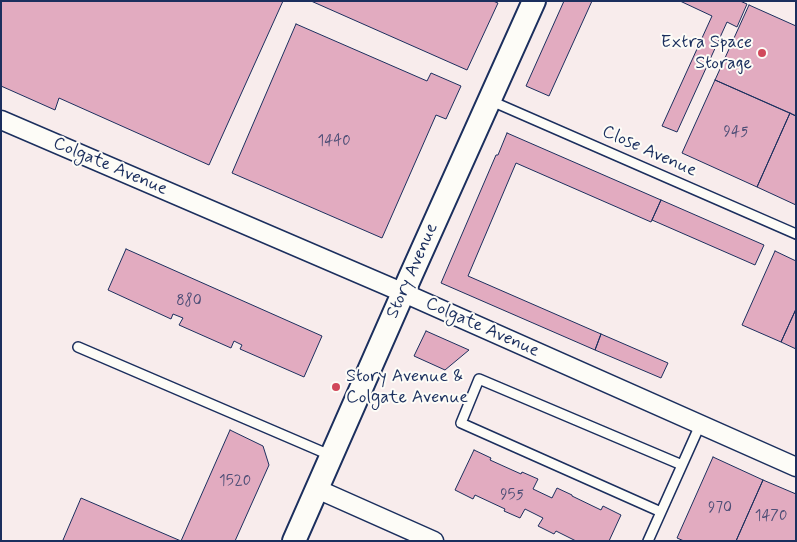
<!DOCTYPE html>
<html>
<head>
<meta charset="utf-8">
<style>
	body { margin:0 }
	#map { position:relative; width:797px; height:542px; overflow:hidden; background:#f8ecec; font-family:Mynerve,sans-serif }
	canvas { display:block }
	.frame { position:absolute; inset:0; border:2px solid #1b2f5e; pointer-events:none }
</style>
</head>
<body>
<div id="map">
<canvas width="797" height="542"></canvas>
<div class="frame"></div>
</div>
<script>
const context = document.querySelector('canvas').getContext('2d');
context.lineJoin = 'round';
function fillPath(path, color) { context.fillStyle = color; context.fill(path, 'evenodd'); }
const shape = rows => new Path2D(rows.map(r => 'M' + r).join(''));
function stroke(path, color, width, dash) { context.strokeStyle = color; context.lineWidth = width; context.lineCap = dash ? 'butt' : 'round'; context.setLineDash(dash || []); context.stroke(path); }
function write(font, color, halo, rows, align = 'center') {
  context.font = font + ' Mynerve,sans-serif'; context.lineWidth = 4; context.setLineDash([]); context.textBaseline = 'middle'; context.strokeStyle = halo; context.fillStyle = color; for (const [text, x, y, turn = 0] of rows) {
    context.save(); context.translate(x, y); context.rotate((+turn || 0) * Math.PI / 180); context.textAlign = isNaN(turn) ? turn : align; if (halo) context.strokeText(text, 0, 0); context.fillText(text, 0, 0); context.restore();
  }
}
const building = shape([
	[1,1,283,1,209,165,59,98,55,110,1,86,1,1],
	[311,1,493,1,498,3,467,70,311,1],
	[564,1,592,1,549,96,526,86,564,1],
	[680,1,740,1,747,4,737,27,727,22,677,132,662,126,712,16,680,1],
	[749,5,796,26,796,116,715,80,749,5],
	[296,24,427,81,431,73,461,86,446,119,436,115,382,238,232,173,296,24],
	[715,80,790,113,757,187,682,153,715,80],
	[790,113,796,116,796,205,757,187,790,113],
	[507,133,661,200,651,222,516,163,468,276,601,334,595,350,441,283,496,155,498,155,507,133],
	[661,200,764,245,755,265,652,220,661,200],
	[126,249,322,336,304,377,240,349,242,345,234,341,231,348,179,325,183,318,173,314,171,319,108,290,126,249],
	[775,251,796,261,796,309,781,342,742,325,775,251],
	[796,309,796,349,781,342,796,309],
	[426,331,469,350,445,370,414,356,426,331],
	[601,334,668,363,661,378,595,350,601,334],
	[230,430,263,446,269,465,235,541,66,541,63,540,81,498,181,541,230,430],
	[474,450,491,458,490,460,521,474,522,472,538,479,533,489,552,498,557,488,572,495,572,496,601,510,603,506,621,515,609,541,576,541,556,531,554,534,538,526,543,518,525,509,520,518,504,511,505,509,475,495,473,499,455,490,474,450],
	[713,457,763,480,736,541,684,541,677,538,713,457],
	[763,480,796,494,796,541,736,541,763,480]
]);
const service = shape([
	[489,100,796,234],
	[78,347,332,456],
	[661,512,461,423,479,379,682,465],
	[648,541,700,425]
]);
const minor = shape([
	[1,120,404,293,796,467],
	[317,489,434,541]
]);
const tertiary = shape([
	[294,541,411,275,534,1]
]);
const markers = [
	[762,53,5,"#d1495b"],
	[336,387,5,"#d1495b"]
];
const numberNames = [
	["945",736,133],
	["1440",334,142],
	["880",189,302],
	["1520",235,482],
	["955",512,496],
	["970",720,509],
	["1470",771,517]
];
const poiNames = [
	["Extra Space",752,43],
	["Storage",752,64],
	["Story Avenue &",346,377,"left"],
	["Colgate Avenue",346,398,"left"]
];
const streetNames = [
	["Close Avenue",649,152,24],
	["Colgate Avenue",110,167,23],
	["Story Avenue",413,271,-66],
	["Colgate Avenue",482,328,24]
];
fillPath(building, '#e2abc0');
stroke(building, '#1b2f5e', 1);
stroke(service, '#1b2f5e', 12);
stroke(minor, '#1b2f5e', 21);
stroke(tertiary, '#1b2f5e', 26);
stroke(service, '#fdfcf7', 9);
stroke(minor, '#fdfcf7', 18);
stroke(tertiary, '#fdfcf7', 22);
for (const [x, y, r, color] of markers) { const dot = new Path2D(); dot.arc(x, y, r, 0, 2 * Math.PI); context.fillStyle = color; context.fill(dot); stroke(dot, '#fdfcf7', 2); }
write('15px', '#4d4e76', null, numberNames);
write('18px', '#1b2f5e', '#fdfcf7', poiNames, 'right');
write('18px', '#1b2f5e', '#fdfcf7', streetNames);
</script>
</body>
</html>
